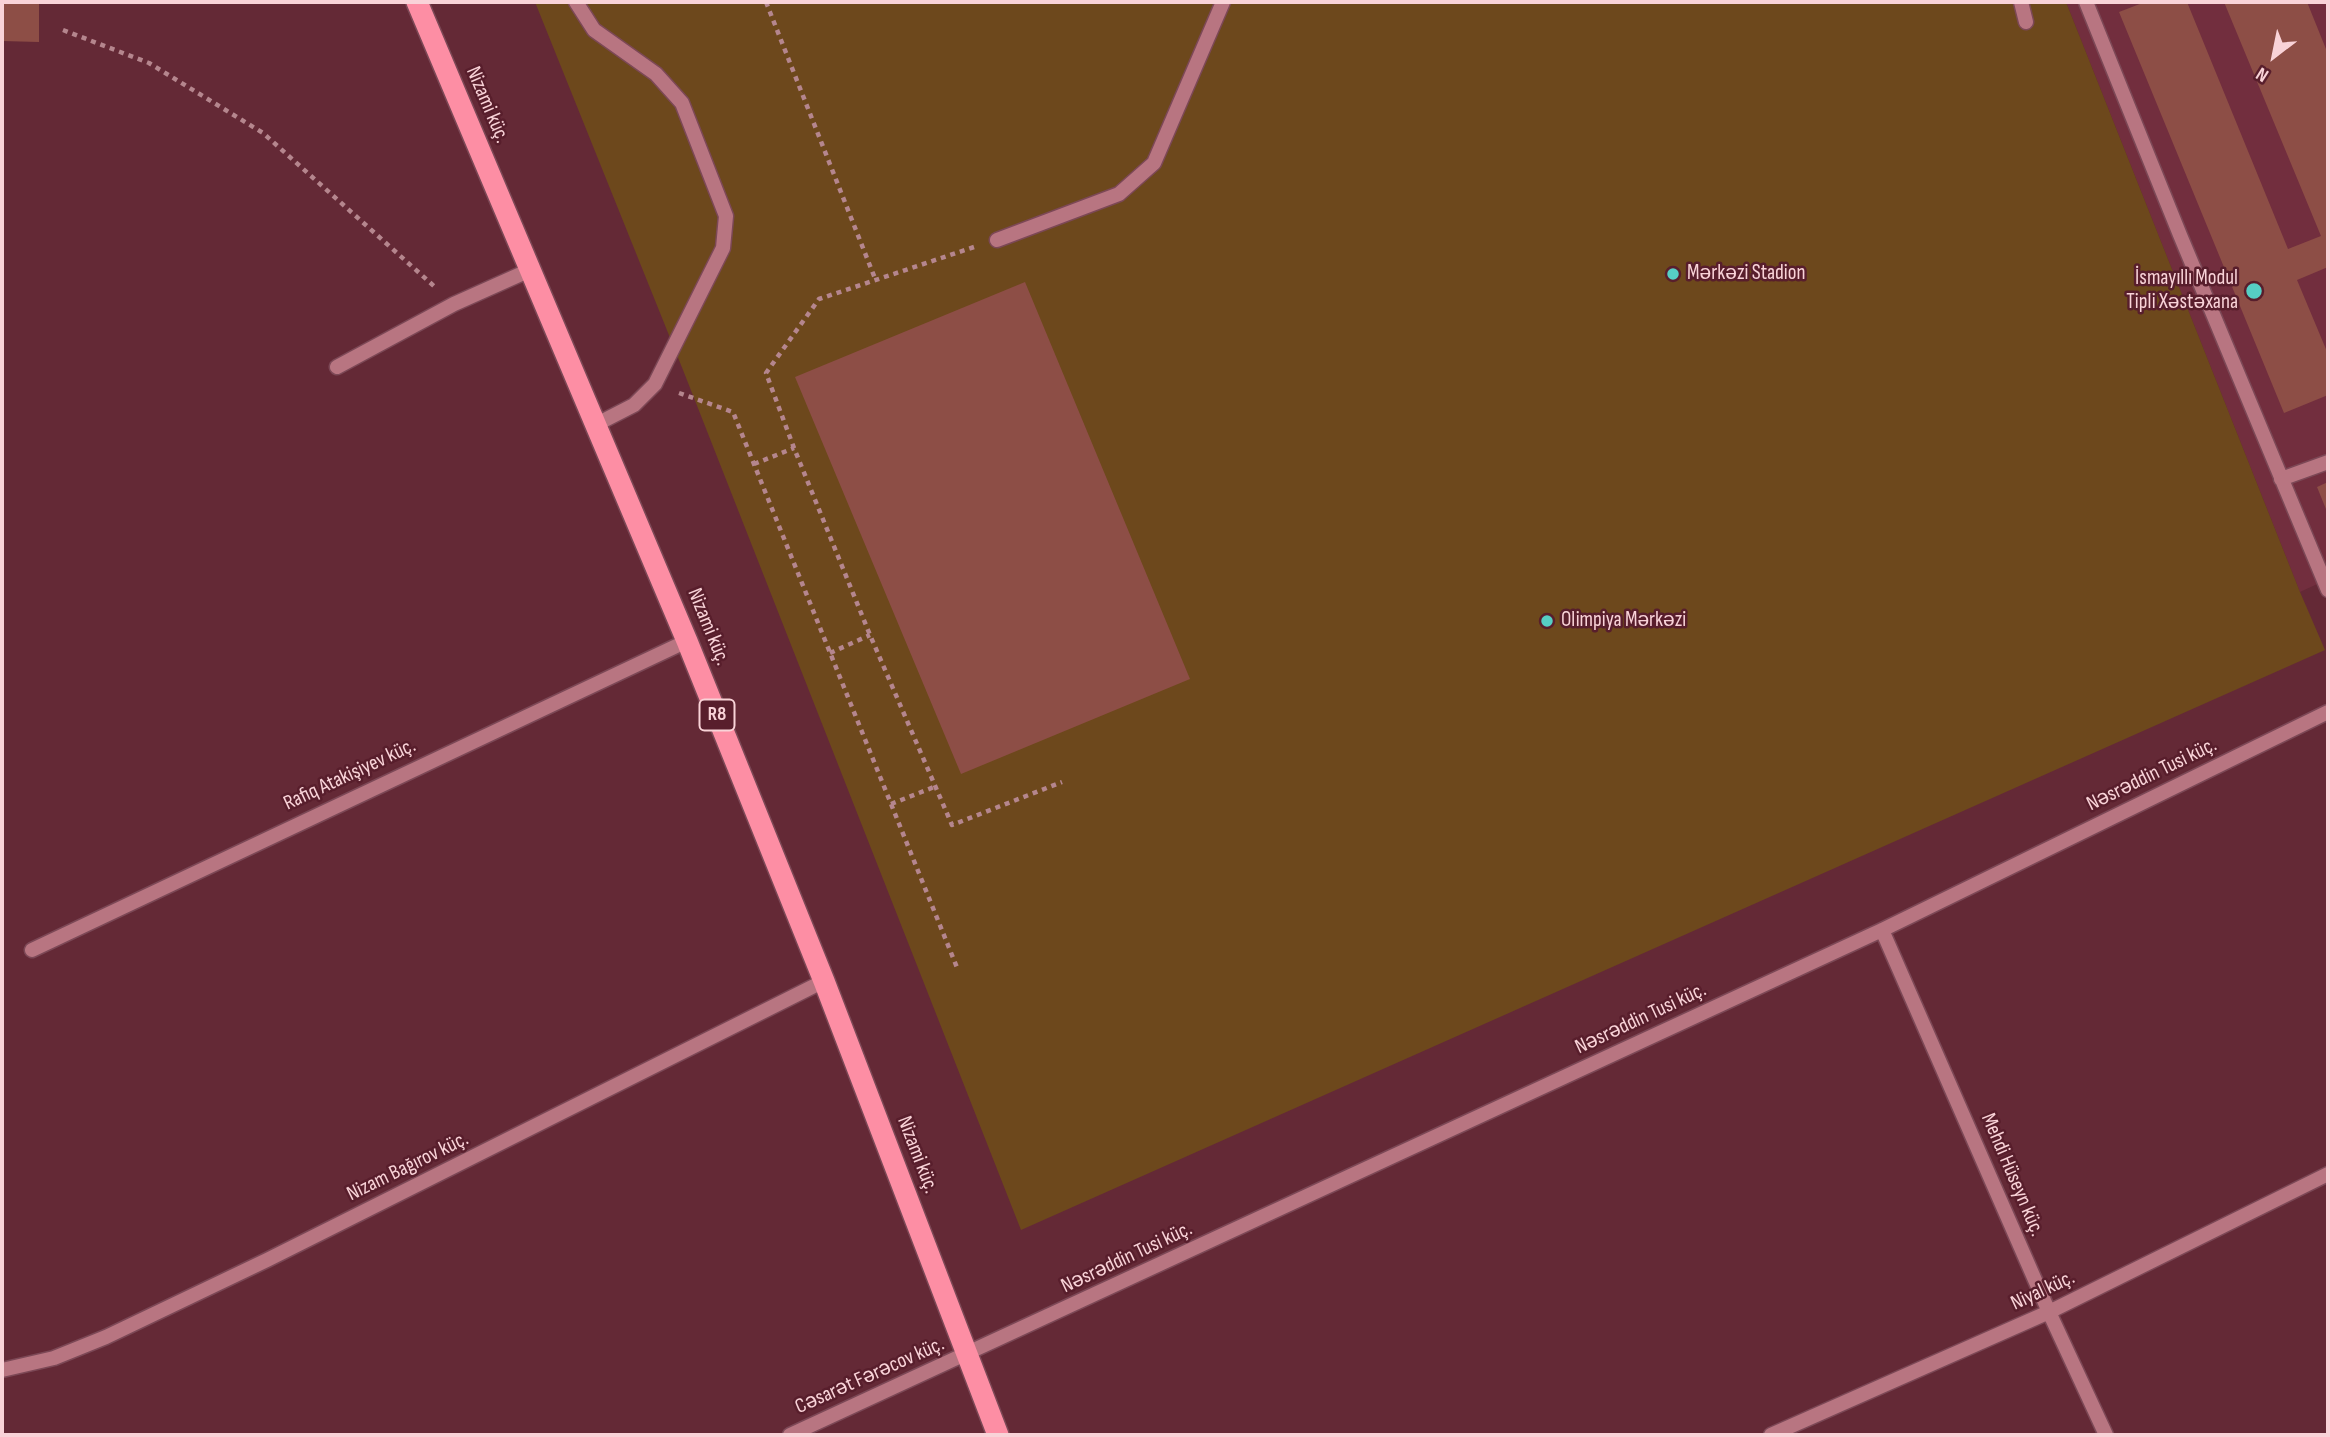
<!DOCTYPE html>
<html>
<head>
<meta charset="utf-8">
<style>
	body { margin:0 }
	#map { position:relative; width:2330px; height:1437px; overflow:hidden; background:#642936; font-family:"Sofia Sans Condensed",sans-serif }
	canvas { display:block }
	.frame { position:absolute; inset:0; border:4px solid #f9d3d8; pointer-events:none }
	.north { position:absolute; left:2239px; top:21px; width:70px; height:70px; -webkit-text-stroke:5px #581e2c; paint-order:stroke; rotate:212deg; font-size:19px; font-weight:700; line-height:28px; text-align:center; color:#f9d3d8 }
	.north::after { content:''; display:block; margin:auto; width:24px; height:32px; background:#f9d3d8; clip-path:polygon(50% 0,100% 100%,50% 72%,0 100%) }
</style>
</head>
<body>
<div id="map">
<canvas width="2330" height="1437"></canvas>
<div class="frame"></div>
<div class="north">N</div>
</div>
<script>
const context = document.querySelector('canvas').getContext('2d');
context.lineJoin = 'round';
function fillPath(path, color) { context.fillStyle = color; context.fill(path, 'evenodd'); }
const shape = rows => new Path2D(rows.map(r => 'M' + r).join(''));
function stroke(path, color, width, dash) { context.strokeStyle = color; context.lineWidth = width; context.lineCap = dash ? 'butt' : 'round'; context.setLineDash(dash || []); context.stroke(path); }
function write(font, color, halo, rows, align = 'center') {
  context.font = font + ' "Sofia Sans Condensed",sans-serif'; context.lineWidth = 5; context.setLineDash([]); context.textBaseline = 'middle'; context.strokeStyle = halo; context.fillStyle = color; for (const [text, x, y, turn = 0] of rows) {
    context.save(); context.translate(x, y); context.rotate((+turn || 0) * Math.PI / 180); context.textAlign = isNaN(turn) ? turn : align; if (halo) context.strokeText(text, 0, 0); context.fillText(text, 0, 0); context.restore();
  }
}
const built = shape([
	[2066,2,2328,2,2328,579,2300,592]
]);
const green = shape([
	[535,2,2066,2,2300,592,2325,650,1021,1230,683,370]
]);
const building = shape([
	[2,2,39,2,39,42,2,41],
	[2145,2,2187,2,2288,249,2321,236,2224,2,2307,2,2328,54,2328,267,2297,280,2328,354,2328,395,2284,413,2119,12],
	[1025,282,1190,679,961,774,795,377],
	[2328,482,2328,514,2317,487]
]);
const path = shape([
	[766,2,876,281],
	[63,30,149,63,263,133,435,287],
	[974,247,819,299,766,373,794,448,870,635,952,825,1062,782],
	[679,393,733,412,958,970],
	[754,464,794,448],
	[830,653,870,635],
	[891,804,934,787]
]);
const lane = shape([
	[576,2,594,30,656,74,682,103,726,216,723,248,655,384,634,405,597,424],
	[2021,2,2026,22],
	[2086,2,2180,235,2328,590],
	[997,240,1119,194,1154,163,1223,2],
	[337,367,454,304,530,270],
	[2281,479,2328,462]
]);
const street = shape([
	[1882,930,2049,1312,2106,1435],
	[32,950,687,641],
	[2,1370,54,1358,106,1337,267,1260,824,981],
	[790,1435,1882,930,2328,712],
	[1771,1435,2049,1312,2328,1174]
]);
const highway = shape([
	[417,2,687,641,824,981,998,1435]
]);
const markers = [
	[1673,274,7,"#56cec4"],
	[2254,291,9,"#56cec4"],
	[1547,621,7,"#56cec4"]
];
const shields = [
	[717,715,35]
];
const shieldNames = [
	["R8",717,715]
];
const streetNames = [
	["Nizami küç.",487,105,67],
	["Nizami küç.",708,627,68],
	["Rafiq Atakişiyev küç.",350,775,-25],
	["Nəsrəddin Tusi küç.",2152,775,-26],
	["Nəsrəddin Tusi küç.",1641,1019,-25],
	["Nizami küç.",917,1155,69],
	["Nizam Bağırov küç.",408,1167,-26],
	["Mehdi Hüseyn küç.",2012,1175,67],
	["Nəsrəddin Tusi küç.",1127,1258,-25],
	["Niyal küç.",2043,1291,-25],
	["Cəsarət Fərəcov küç.",870,1376,-24]
];
const poiNames = [
	["Mərkəzi Stadion",1687,274],
	["İsmayıllı Modul",2238,279,"right"],
	["Tipli Xəstəxana",2238,303,"right"],
	["Olimpiya Mərkəzi",1561,621]
];
fillPath(built, '#722e3e');
fillPath(green, '#6d481c');
fillPath(building, '#8d4e46');
stroke(lane, '#7c4856', 17);
stroke(street, '#7c4856', 17);
stroke(highway, '#7c4856', 24);
stroke(path, '#b5868e', 4.5, [5, 5]);
stroke(lane, '#b87581', 14);
stroke(street, '#b87581', 14);
stroke(highway, '#fd8ea4', 21);
for (const [x, y, r, color] of markers) { const dot = new Path2D(); dot.arc(x, y, r, 0, 2 * Math.PI); context.fillStyle = color; context.fill(dot); stroke(dot, '#581e2c', 2.5); }
for (const [x, y, w] of shields) { const box = new Path2D(); box.roundRect(x - w / 2, y - 15.5, w, 31, 5); context.fillStyle = '#581e2c'; context.fill(box); stroke(box, '#f9d3d8', 2); }
write('bold 19px', '#f9d3d8', null, shieldNames);
write('21px', '#f9d3d8', '#581e2c', streetNames);
write('21px', '#f9d3d8', '#581e2c', poiNames, 'left');
</script>
</body>
</html>
